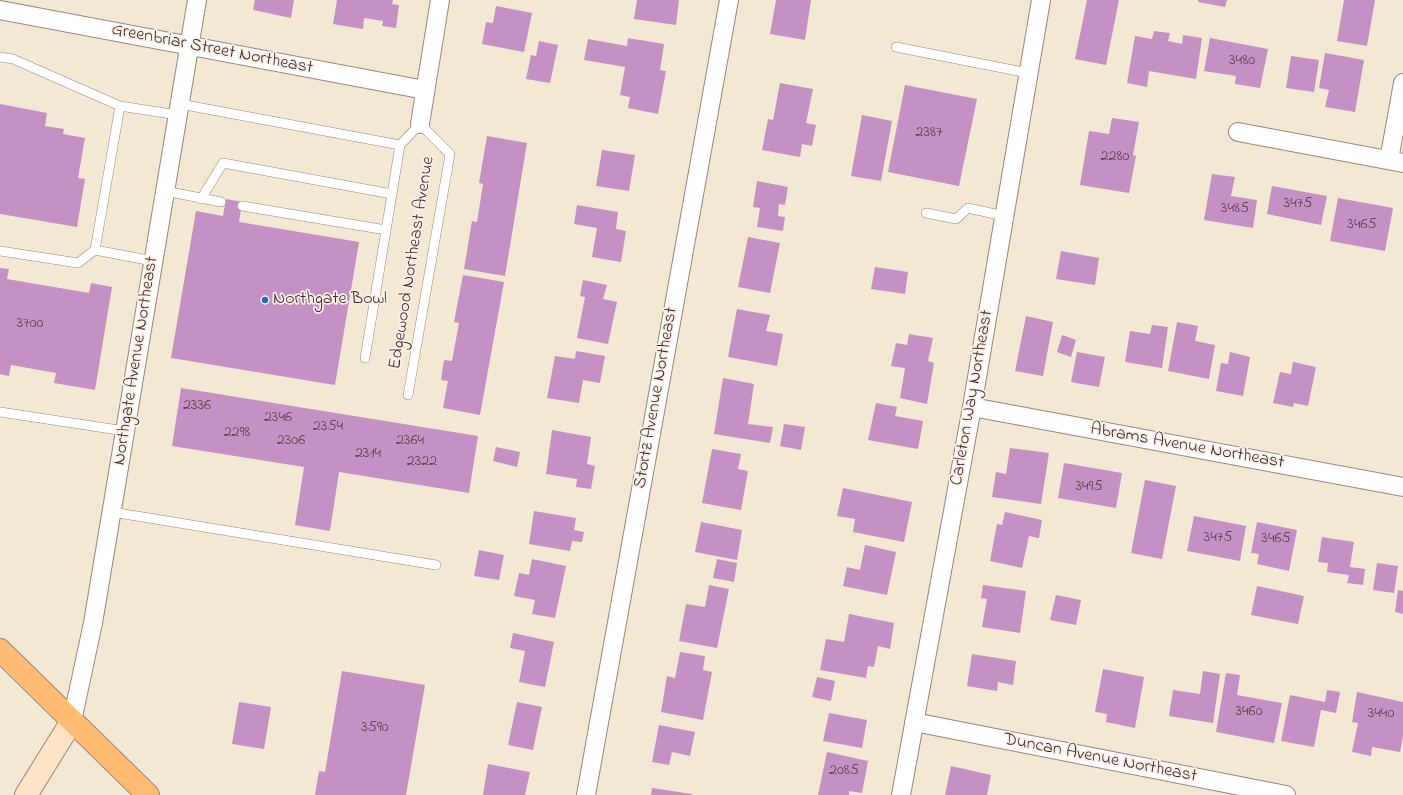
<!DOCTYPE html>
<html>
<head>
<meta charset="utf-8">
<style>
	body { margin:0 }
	canvas { display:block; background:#f3e8d3 }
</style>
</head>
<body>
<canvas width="1403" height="795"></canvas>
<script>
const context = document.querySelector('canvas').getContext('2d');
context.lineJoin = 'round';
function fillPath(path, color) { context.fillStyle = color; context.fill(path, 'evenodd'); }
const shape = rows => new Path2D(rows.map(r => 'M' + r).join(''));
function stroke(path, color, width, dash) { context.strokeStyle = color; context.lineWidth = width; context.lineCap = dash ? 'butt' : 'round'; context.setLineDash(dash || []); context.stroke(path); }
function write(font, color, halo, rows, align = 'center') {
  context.font = font + ' "Indie Flower",sans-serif'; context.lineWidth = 3.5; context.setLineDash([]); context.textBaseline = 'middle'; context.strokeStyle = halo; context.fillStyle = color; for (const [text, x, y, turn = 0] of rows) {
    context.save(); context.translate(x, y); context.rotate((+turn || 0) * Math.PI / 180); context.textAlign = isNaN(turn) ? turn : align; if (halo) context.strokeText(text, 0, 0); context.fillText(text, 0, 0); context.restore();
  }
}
const building = shape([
	[255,0,294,0,291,18,253,10],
	[337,0,393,0,392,4,399,5,396,28,382,26,383,21,364,18,363,29,333,24],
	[637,0,679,0,676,25,634,19],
	[776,0,811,0,805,40,770,34],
	[1087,0,1119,0,1106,65,1075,59],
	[1198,0,1227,0,1225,7,1198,2],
	[1344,0,1375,0,1367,46,1337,41],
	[496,6,532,13,524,52,482,44,486,22,493,23],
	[1154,31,1170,33,1168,41,1182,44,1183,35,1202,38,1196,79,1149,71,1147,87,1127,83,1135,36,1152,39],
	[628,38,664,44,660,70,666,71,658,114,628,108,630,97,620,95,625,67,584,60,588,39,627,46],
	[1210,38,1268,49,1260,88,1235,84,1236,76,1204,71],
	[539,41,558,45,550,83,526,79,531,55,536,56],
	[1325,53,1364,60,1355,112,1325,107,1329,90,1319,88],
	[1291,56,1319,60,1314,92,1286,88],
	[780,83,813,89,806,123,816,125,812,146,802,144,800,157,762,150,768,119,773,120],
	[905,85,977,99,959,186,888,172],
	[0,104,47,113,45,126,64,129,63,134,85,138,78,178,85,179,77,227,0,214],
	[862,115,892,121,881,181,851,176],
	[1112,118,1139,122,1133,155,1136,156,1129,193,1080,185,1089,131,1109,134],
	[487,136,527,143,505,276,464,269,472,221,477,222,483,184,479,183],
	[602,150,635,155,629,191,596,186],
	[1212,174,1235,177,1231,196,1257,200,1253,228,1204,220],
	[757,181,788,187,785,205,779,204,778,216,785,217,783,231,757,227,760,208,753,207],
	[1272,186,1327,196,1321,225,1267,214],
	[1338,198,1393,208,1385,251,1330,241],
	[226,199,242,202,239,222,359,242,335,385,171,358,196,211,223,216],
	[577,205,618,212,616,229,626,231,621,262,592,257,597,228,574,224],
	[748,237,780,243,770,293,738,287],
	[1061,251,1099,258,1095,285,1056,279],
	[875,267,908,272,905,294,871,289],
	[0,268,9,269,7,279,89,293,91,283,112,287,95,390,54,383,56,373,11,365,9,376,0,374],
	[463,275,504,282,480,415,443,408,448,381,441,380,444,360,452,361,459,323,454,322],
	[583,280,607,285,603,299,617,302,608,344,577,338,585,297,580,296],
	[737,309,770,315,766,331,783,334,777,366,728,357],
	[1026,316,1053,322,1043,376,1015,371],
	[1177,322,1198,326,1195,341,1215,345,1209,379,1168,371],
	[1152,325,1168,327,1162,368,1125,362,1130,331,1150,334],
	[909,334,933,338,928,361,934,363,927,404,900,398,905,368,891,366,896,343,907,345],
	[1062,335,1076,340,1071,357,1057,352],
	[576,351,605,356,600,383,583,380,579,403,547,398,555,356,575,359],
	[1077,352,1105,357,1099,387,1071,382],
	[1230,352,1250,357,1243,396,1216,391,1221,363,1228,364],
	[1293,362,1316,367,1308,406,1294,403,1293,407,1273,403,1280,372,1291,374],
	[723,378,754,384,748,424,773,427,770,443,714,434],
	[181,388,478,436,469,493,339,472,330,531,295,525,304,467,172,446],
	[876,403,897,407,895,416,923,421,918,449,868,440],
	[784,424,805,427,801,450,780,446],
	[552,430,591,437,587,464,595,466,591,489,576,487,577,479,546,474],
	[496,447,520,452,517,467,493,461],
	[1010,448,1049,453,1041,504,992,497,996,472,1006,474],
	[712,449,741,454,738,469,748,471,741,510,702,503],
	[1064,463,1122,473,1116,508,1058,498],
	[1145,480,1176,486,1162,559,1131,553],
	[843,488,912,502,904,542,853,532,855,519,837,516],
	[534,511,576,518,574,530,584,532,582,542,572,541,570,551,529,544],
	[1005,512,1042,520,1039,538,1029,536,1022,568,990,561,997,524,1002,525],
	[1194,516,1246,526,1240,561,1187,551],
	[701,522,742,530,737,560,695,552],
	[1257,522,1297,530,1289,571,1257,564,1259,554,1251,553],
	[1322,537,1354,542,1350,567,1365,569,1363,585,1347,583,1349,575,1327,572,1328,563,1318,562],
	[865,545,896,552,887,595,843,586,847,567,860,570],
	[479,550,504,555,499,580,474,576],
	[532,559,566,566,555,618,532,614,535,600,514,596,519,573,529,575],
	[717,559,737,563,734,582,713,578],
	[1377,563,1398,566,1394,593,1373,590],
	[709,585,729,589,717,648,679,641,686,604,705,607],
	[983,585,1026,591,1020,633,982,627,987,599,981,598],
	[1257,586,1304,596,1298,624,1251,615],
	[1398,590,1403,591,1403,614,1395,612],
	[1056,595,1081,600,1076,625,1050,620],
	[849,614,894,623,890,649,878,646,874,667,868,666,866,678,820,670,826,639,844,642],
	[513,633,554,642,545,687,519,682,525,651,510,648],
	[680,652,705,656,703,670,712,672,703,720,661,712,667,676,675,678],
	[972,654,1016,661,1013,685,998,682,997,691,967,686],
	[1103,669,1144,677,1135,728,1106,722,1107,714,1095,712],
	[342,671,425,685,406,795,315,795,319,771,325,772],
	[1203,671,1220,674,1213,723,1169,716,1173,690,1200,694],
	[1226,673,1240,675,1237,695,1282,703,1274,743,1216,732],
	[817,677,835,681,831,701,812,697],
	[1327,690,1340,692,1336,713,1321,710,1314,747,1281,741,1290,695,1325,702],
	[1357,692,1403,702,1403,736,1400,752,1372,747,1371,756,1352,752,1358,723,1352,722],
	[239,702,271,707,264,749,232,744],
	[517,702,542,707,533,750,508,745],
	[829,713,867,720,862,748,823,741],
	[659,725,695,732,690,756,672,752,669,765,652,762],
	[827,752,868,761,862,793,849,791,849,795,818,795],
	[488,764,530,772,525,795,483,795],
	[951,766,991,775,987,795,945,795],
	[652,788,692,794,692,795,651,795]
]);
const lane = shape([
	[896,47,1028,73],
	[0,57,13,59,120,106,178,115],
	[180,104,400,145],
	[120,106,95,250,153,261],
	[165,191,221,202],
	[201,199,223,163,392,194],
	[242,206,386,230],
	[926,213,956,219,968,208,1004,216],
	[0,251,78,263,95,250],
	[365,358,400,145,420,124,450,154,408,395],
	[0,412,125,431],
	[112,512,436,565]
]);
const street = shape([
	[0,10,425,90],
	[420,124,440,0],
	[1238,132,1403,163],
	[1389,160,1403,83],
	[972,407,1403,487],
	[72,721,93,623,197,0],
	[914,722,1286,795],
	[586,795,729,0],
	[901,795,972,407,1041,0]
]);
const secondary = shape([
	[26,795,72,721]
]);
const primary = shape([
	[0,650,148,795]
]);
const markers = [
	[265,300,4,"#1f6fb2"]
];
const numberNames = [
	["3480",1242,61],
	["2387",929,133],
	["2280",1115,157],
	["3475",1298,204],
	["3485",1235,209],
	["3465",1362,225],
	["3700",30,324],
	["2336",197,406],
	["2346",278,418],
	["2354",328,427],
	["2298",237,433],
	["2306",291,441],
	["2364",410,441],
	["2314",368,454],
	["2322",422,462],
	["3495",1089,487],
	["3475",1218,538],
	["3465",1276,539],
	["3460",1249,712],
	["3440",1381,714],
	["3590",375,728],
	["2085",844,771]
];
const streetNames = [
	["Greenbriar Street Northeast",212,50,11],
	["Edgewood Northeast Avenue",413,263,-81],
	["Northgate Avenue Northeast",137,361,-81],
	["Stortz Avenue Northeast",657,398,-80],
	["Carleton Way Northeast",973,398,-80],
	["Abrams Avenue Northeast",1187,447,10],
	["Duncan Avenue Northeast",1100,759,11]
];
const poiNames = [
	["Northgate Bowl",273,300]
];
fillPath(building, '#c591c4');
stroke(lane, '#9e847f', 10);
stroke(street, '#9e847f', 20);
stroke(secondary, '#9e847f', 24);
stroke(primary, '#9e847f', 24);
stroke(lane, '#fff', 9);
stroke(street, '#fff', 18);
stroke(secondary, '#ffe4c6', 22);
stroke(primary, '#febb71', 22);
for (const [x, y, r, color] of markers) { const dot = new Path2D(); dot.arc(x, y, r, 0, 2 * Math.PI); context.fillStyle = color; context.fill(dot); stroke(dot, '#f7f3e8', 1.5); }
write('16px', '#693c51', null, numberNames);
write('18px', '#4a1f2b', '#f7f3e8', streetNames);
write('18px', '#4a1f2b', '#f7f3e8', poiNames, 'left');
</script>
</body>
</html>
